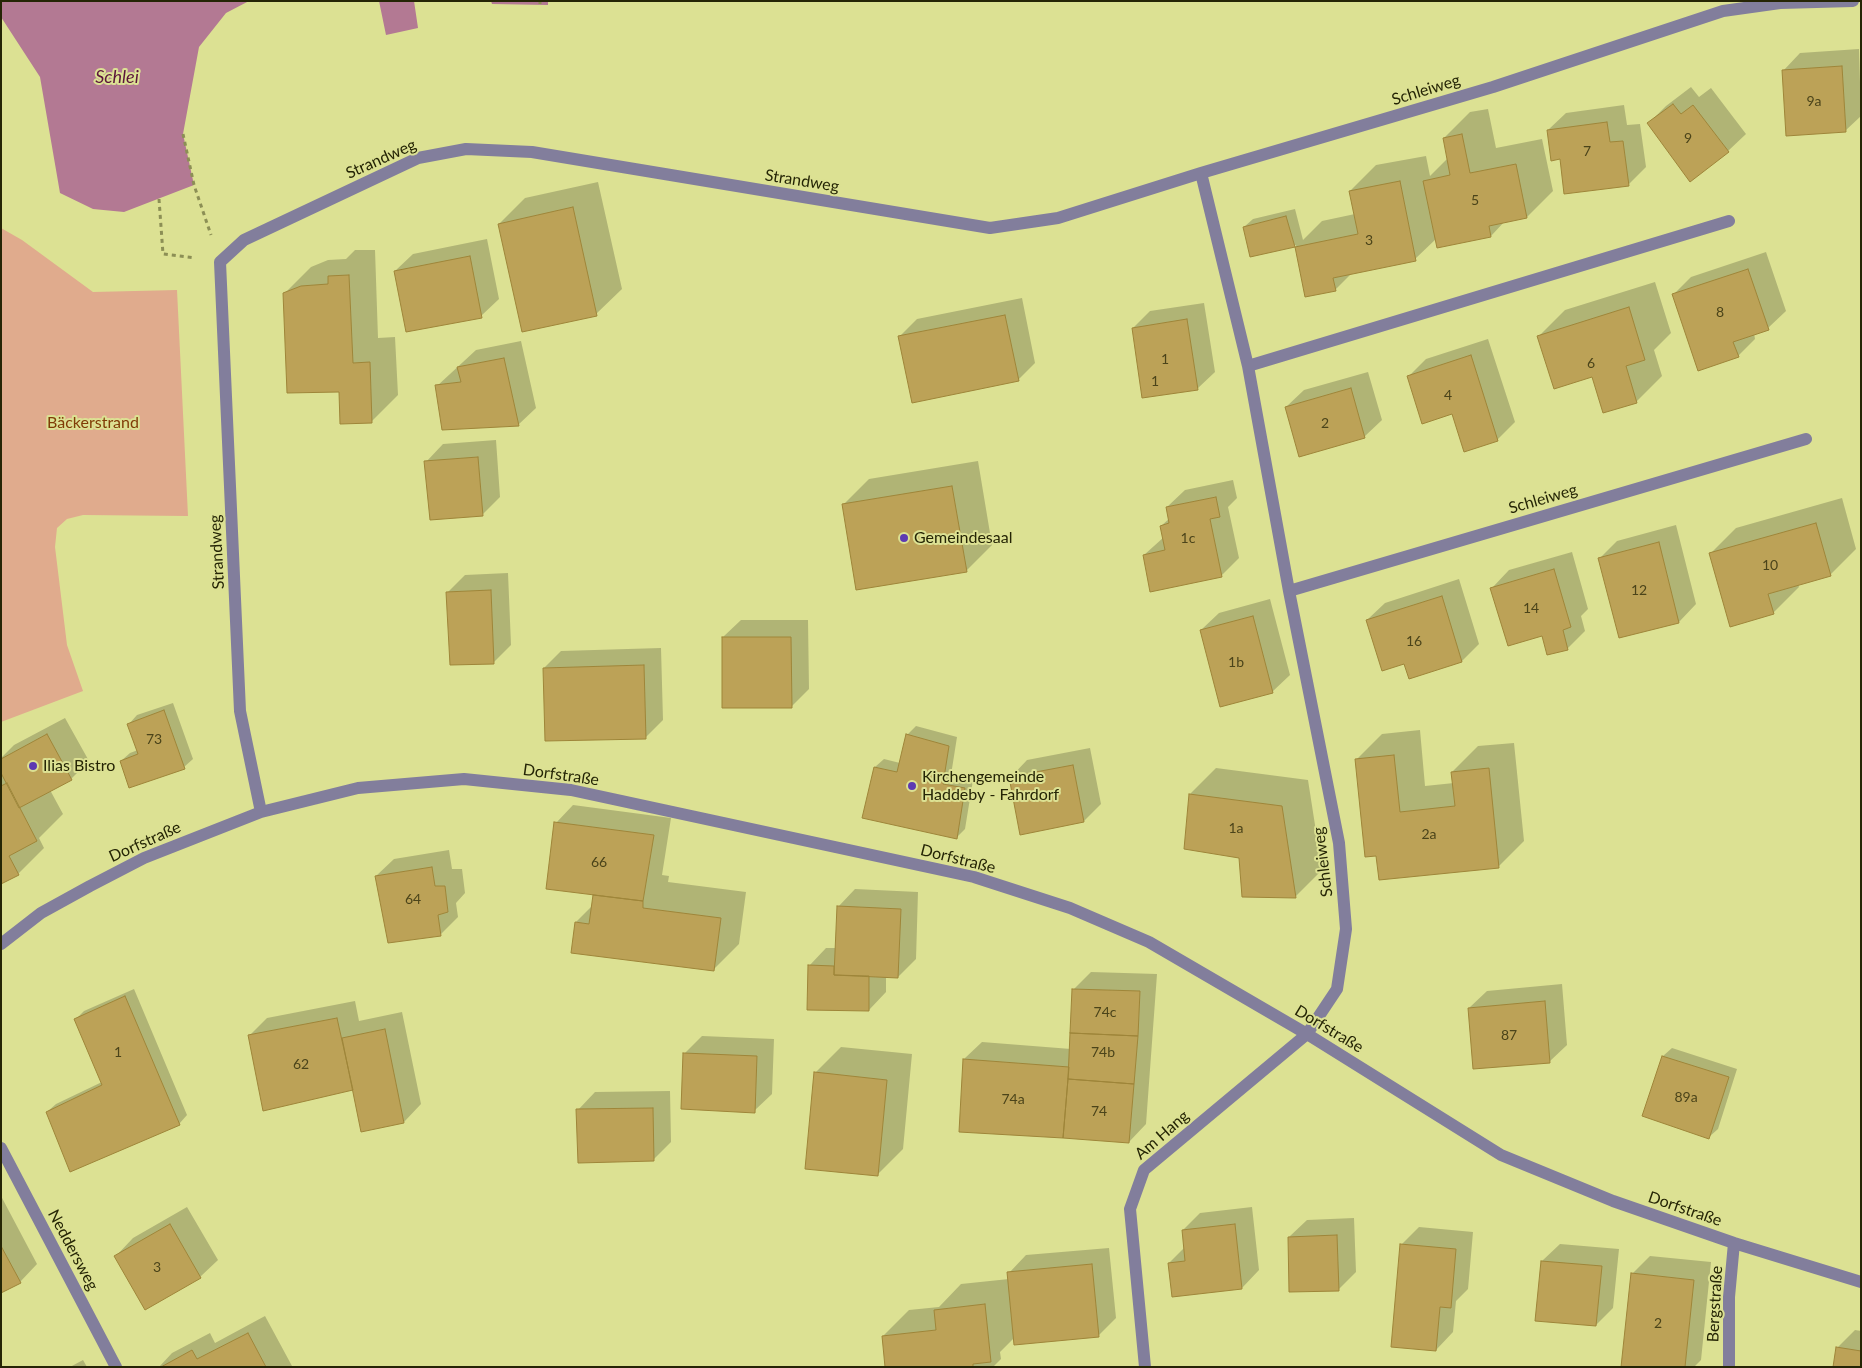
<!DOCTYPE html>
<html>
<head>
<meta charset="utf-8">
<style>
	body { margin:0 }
	#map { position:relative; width:1862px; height:1368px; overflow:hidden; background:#dce193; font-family:Lato,sans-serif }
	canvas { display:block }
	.frame { position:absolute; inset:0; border:2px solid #252505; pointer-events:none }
</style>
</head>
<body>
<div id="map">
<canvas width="1862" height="1368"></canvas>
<div class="frame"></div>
</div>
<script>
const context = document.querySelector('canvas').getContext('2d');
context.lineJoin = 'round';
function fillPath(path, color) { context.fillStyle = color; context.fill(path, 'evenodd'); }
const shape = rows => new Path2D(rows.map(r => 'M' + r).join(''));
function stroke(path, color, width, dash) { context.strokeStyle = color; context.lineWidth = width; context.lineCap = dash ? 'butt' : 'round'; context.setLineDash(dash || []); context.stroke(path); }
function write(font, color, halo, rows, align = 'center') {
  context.font = font + ' Lato,sans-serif'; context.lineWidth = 4; context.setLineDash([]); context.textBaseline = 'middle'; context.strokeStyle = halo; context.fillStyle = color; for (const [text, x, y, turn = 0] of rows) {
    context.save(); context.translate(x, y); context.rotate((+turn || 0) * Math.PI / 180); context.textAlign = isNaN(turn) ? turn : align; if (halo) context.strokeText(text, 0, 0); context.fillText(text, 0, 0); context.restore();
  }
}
const green = shape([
	[1,228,22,240,93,292,177,290,188,516,83,515,67,519,57,528,55,547,67,645,83,691,1,722]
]);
const water = shape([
	[1,1,249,1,226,13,199,47,183,134,194,185,124,212,93,209,60,193,40,77,1,17],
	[379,1,414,1,418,28,386,35],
	[491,1,548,1,548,5,492,4]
]);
const shadow = shape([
	[1859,49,1861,116,1845,131,1783,71,1800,53],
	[1691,87,1699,97,1711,88,1746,134,1728,151,1649,123,1666,106],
	[1624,105,1627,125,1640,124,1646,167,1628,185,1561,158,1548,130,1566,113],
	[1488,109,1496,148,1542,139,1553,191,1527,217,1505,221,1491,236,1437,238,1415,259,1353,272,1335,290,1306,296,1296,245,1251,255,1244,227,1253,219,1295,209,1303,240,1322,221,1355,214,1350,191,1376,165,1426,156,1430,176,1448,158,1444,138,1470,112],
	[598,182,622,289,596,314,499,224,525,198],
	[487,239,499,299,481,316,395,271,413,254],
	[355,250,375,250,378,338,395,337,398,395,372,421,340,390,285,293,311,267,328,260,346,259],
	[1766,252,1786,311,1768,328,1754,333,1755,339,1738,356,1674,294,1691,277],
	[1655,282,1671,333,1654,350,1662,376,1636,402,1593,375,1539,336,1565,310],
	[1022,298,1035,363,1018,380,900,336,917,319],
	[1204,303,1215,372,1197,389,1133,328,1150,311],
	[1488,339,1515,422,1497,440,1453,413,1408,377,1426,359],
	[521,341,536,408,518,425,437,386,476,350],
	[1368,372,1382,420,1364,437,1286,407,1304,390],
	[496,440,500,497,483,514,426,462,443,444],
	[978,461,992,545,966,571,843,505,869,479],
	[1233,480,1237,498,1228,507,1239,558,1221,576,1144,555,1164,537,1161,526,1170,518,1167,507,1185,490],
	[1842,498,1856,549,1830,575,1798,584,1799,587,1773,613,1710,554,1736,528],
	[1676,525,1696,604,1679,622,1600,558,1617,541],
	[1572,552,1588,609,1581,616,1585,631,1568,648,1548,654,1542,634,1492,588,1509,570],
	[508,573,511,645,494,662,447,593,465,575],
	[1459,579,1479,644,1462,661,1410,677,1405,663,1367,620,1385,603],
	[1270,599,1290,675,1272,692,1201,630,1219,613],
	[741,620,808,620,809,689,791,707,723,637],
	[661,648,663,720,645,738,544,668,561,651],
	[173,703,193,759,184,767,121,761,130,753,138,750,129,724,137,715],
	[65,718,89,761,71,779,50,790,63,814,39,838,44,848,18,874,1,883,1,775,3,774,1,771,1,758,14,745],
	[916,726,957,737,951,775,973,780,965,829,956,838,875,767,884,759,900,763,907,735],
	[1420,730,1425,786,1454,783,1452,772,1478,746,1514,743,1524,841,1498,867,1377,854,1356,760,1382,734],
	[1090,748,1101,804,1084,821,1010,778,1027,760],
	[1216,768,1308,780,1322,870,1296,896,1243,896,1240,857,1190,794],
	[573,805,671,818,662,875,669,876,668,882,746,892,739,944,713,970,576,922,593,905,594,894,556,823],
	[449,850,452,869,462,869,465,893,456,903,458,917,441,934,376,876,394,859],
	[855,889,918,892,916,959,898,977,886,976,886,992,869,1010,809,966,826,948,836,948,838,907],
	[1091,972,1157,974,1146,1124,1129,1142,960,1130,964,1059,982,1042,1071,1049,1073,990],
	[1562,984,1567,1045,1549,1062,1469,1008,1487,991],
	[134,989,187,1115,179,1124,47,1112,56,1104,102,1082,76,1019,84,1011],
	[355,1001,359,1021,402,1012,421,1104,404,1122,354,1088,250,1035,267,1018],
	[702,1036,774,1039,772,1094,754,1111,684,1054],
	[841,1047,912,1054,903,1149,877,1175,815,1073],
	[1672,1048,1737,1069,1718,1129,1709,1137,1644,1116,1663,1056],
	[670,1091,671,1142,654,1159,578,1110,595,1092],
	[1,1196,37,1264,20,1282,1,1292],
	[187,1207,218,1260,200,1277,116,1256,133,1238],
	[1252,1207,1259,1270,1242,1288,1169,1263,1185,1247,1183,1230,1200,1213],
	[1354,1218,1356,1272,1338,1290,1289,1237,1307,1220],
	[1419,1227,1473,1232,1468,1289,1456,1301,1453,1332,1436,1350,1401,1245],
	[1560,1244,1619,1249,1613,1308,1596,1325,1542,1261],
	[1109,1248,1116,1318,1098,1336,1015,1337,1000,1352,1001,1359,993,1367,886,1367,883,1336,909,1310,939,1307,961,1284,1009,1279,1009,1273,1026,1255],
	[1650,1256,1711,1262,1701,1360,1694,1367,1622,1367,1632,1274],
	[265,1316,292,1366,291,1367,159,1367,172,1353,210,1333,215,1343],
	[1855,1330,1861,1331,1861,1367,1837,1348],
	[83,1360,87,1367,70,1367]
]);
const building = shape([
	[1842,66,1846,132,1786,136,1782,70,1842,66],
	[1673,104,1681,114,1693,105,1729,152,1690,182,1647,123,1673,104],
	[1607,122,1610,142,1623,141,1629,186,1564,194,1560,159,1551,161,1547,130,1607,122],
	[1462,134,1470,173,1516,164,1527,218,1489,226,1491,237,1437,248,1423,181,1450,175,1443,138,1462,134],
	[1400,181,1416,261,1333,278,1336,291,1305,297,1295,247,1358,234,1349,191,1400,181],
	[573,207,597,316,522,332,498,224,573,207],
	[1286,216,1295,247,1250,257,1243,227,1286,216],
	[470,256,482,318,406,332,394,271,470,256],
	[1748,269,1769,330,1733,342,1739,357,1698,371,1672,294,1748,269],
	[349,275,353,363,370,362,372,423,340,424,339,392,287,393,283,293,301,286,328,284,328,276,349,275],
	[1629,307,1645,360,1626,366,1637,403,1603,413,1592,377,1554,389,1537,336,1629,307],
	[1005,315,1019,381,912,403,898,336,1005,315],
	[1187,319,1198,390,1142,398,1132,328,1187,319],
	[1471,355,1498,441,1464,452,1452,414,1422,424,1407,376,1471,355],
	[504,358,519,426,442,430,435,385,461,382,457,367,504,358],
	[1351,388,1365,438,1299,457,1285,407,1351,388],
	[478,457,483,516,430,520,424,461,478,457],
	[952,486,967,572,856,590,842,504,952,486],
	[1216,497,1220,517,1210,519,1222,577,1150,592,1143,555,1165,550,1160,526,1169,523,1166,507,1216,497],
	[1816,523,1831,576,1768,594,1774,614,1730,627,1709,553,1816,523],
	[1659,542,1679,623,1619,638,1598,558,1659,542],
	[1554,569,1571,627,1563,630,1568,650,1547,655,1542,636,1508,646,1490,588,1554,569],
	[491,590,494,664,450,665,446,592,491,590],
	[1442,596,1462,662,1409,679,1404,664,1382,671,1366,620,1442,596],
	[1253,616,1273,693,1220,707,1200,630,1253,616],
	[722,637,791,637,792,708,722,708,722,637],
	[644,665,646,739,545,741,543,668,644,665],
	[164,710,185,769,129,788,120,761,138,754,127,724,164,710],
	[47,734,72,780,19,808,1,773,1,759,47,734],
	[906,734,949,746,943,784,965,788,957,839,862,818,874,767,897,772,906,734],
	[1394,755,1400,812,1455,806,1451,772,1489,768,1499,868,1379,880,1376,856,1365,857,1355,759,1394,755],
	[1073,765,1084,822,1020,835,1009,777,1073,765],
	[7,783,37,841,9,856,19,875,1,884,1,786,7,783],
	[1189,794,1282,806,1296,898,1242,897,1239,858,1184,849,1189,794],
	[554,822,654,835,643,901,546,889,554,822],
	[432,867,435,886,445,886,448,912,438,915,441,936,388,943,375,876,432,867],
	[593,895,643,901,643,908,721,918,714,971,571,953,575,922,589,924,593,895],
	[837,906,901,909,898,978,834,975,837,906],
	[808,965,834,966,834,975,869,976,869,1011,807,1010,808,965],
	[1072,989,1140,991,1138,1036,1070,1033,1072,989],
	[125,996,180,1125,70,1172,46,1112,102,1085,74,1019,125,996],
	[1545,1001,1550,1063,1473,1069,1468,1008,1545,1001],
	[337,1018,353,1090,263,1111,248,1035,337,1018],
	[385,1029,404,1123,361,1132,342,1038,385,1029],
	[1070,1033,1138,1036,1134,1084,1068,1079,1070,1033],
	[683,1053,757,1056,755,1113,681,1109,683,1053],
	[1662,1056,1729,1077,1709,1139,1642,1116,1662,1056],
	[963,1059,1069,1067,1063,1138,959,1132,963,1059],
	[814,1072,887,1080,878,1176,805,1169,814,1072],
	[1068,1079,1134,1084,1129,1143,1063,1138,1068,1079],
	[653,1108,654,1161,578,1163,576,1109,653,1108],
	[170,1224,201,1278,145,1310,114,1256,170,1224],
	[1235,1224,1242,1289,1172,1297,1168,1263,1185,1261,1182,1230,1235,1224],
	[1337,1235,1339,1291,1289,1292,1288,1237,1337,1235],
	[1400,1244,1456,1249,1451,1308,1440,1307,1436,1351,1391,1347,1400,1244],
	[1,1246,21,1283,1,1293,1,1246],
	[1541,1261,1602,1266,1596,1326,1535,1321,1541,1261],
	[1092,1264,1099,1337,1014,1345,1007,1272,1092,1264],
	[1631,1273,1694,1280,1685,1367,1621,1367,1631,1273],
	[985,1304,991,1362,973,1364,973,1367,885,1367,882,1336,936,1330,934,1310,985,1304],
	[248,1333,266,1367,161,1367,192,1350,197,1359,248,1333],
	[1836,1347,1861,1351,1861,1367,1833,1367,1836,1347]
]);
const path = shape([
	[540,4,540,1],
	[183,134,194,185,211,235],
	[159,199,163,254,195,258]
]);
const minor = shape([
	[1248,366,1729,221],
	[1289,591,1806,439],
	[261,812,240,711,220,262,244,240,418,158,466,149,532,152,990,228,1058,218,1201,173,1493,87,1723,11,1780,3,1853,1],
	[1,944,41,913,90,886,144,858,261,812,358,788,464,779,571,790,974,877,1070,908,1149,942,1307,1034,1501,1155,1613,1201,1734,1243,1861,1282],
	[1,1148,116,1367],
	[1145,1367,1130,1209,1144,1170,1307,1034,1337,989,1346,929,1339,843,1289,591,1248,366,1201,173],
	[1729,1367,1729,1297,1734,1243]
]);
const markers = [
	[904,538,5,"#5d3ab2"],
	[33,766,5,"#5d3ab2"],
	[912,786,5,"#5d3ab2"]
];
const numberNames = [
	["9a",1814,101],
	["9",1688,138],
	["7",1587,151],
	["5",1475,200],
	["3",1369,240],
	["8",1720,312],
	["1",1165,359],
	["6",1591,363],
	["1",1155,381],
	["4",1448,395],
	["2",1325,423],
	["1c",1188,538],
	["10",1770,565],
	["12",1639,590],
	["14",1531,608],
	["16",1414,641],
	["1b",1236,662],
	["73",154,739],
	["1a",1236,828],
	["2a",1429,834],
	["66",599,862],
	["64",413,899],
	["74c",1105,1012],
	["87",1509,1035],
	["1",118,1052],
	["74b",1103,1052],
	["62",301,1064],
	["89a",1686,1097],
	["74a",1013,1099],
	["74",1099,1111],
	["3",157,1267],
	["2",1658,1323]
];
const streetNames = [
	["Schleiweg",1426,90,-17],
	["Strandweg",381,159,-24],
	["Strandweg",802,181,9],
	["Schleiweg",1543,499,-16],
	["Strandweg",217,552,-93],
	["Dorfstraße",561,775,8],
	["Dorfstraße",145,842,-24],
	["Dorfstraße",958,859,14],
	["Schleiweg",1323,862,-97],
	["Dorfstraße",1329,1029,31],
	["Am Hang",1162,1135,-41],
	["Dorfstraße",1685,1209,19],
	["Neddersweg",73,1250,62],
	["Bergstraße",1715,1304,-87]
];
const parkNames = [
	["Bäckerstrand",93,423]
];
const poiNames = [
	["Gemeindesaal",914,538],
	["Ilias Bistro",43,766],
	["Kirchengemeinde",922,777],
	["Haddeby - Fahrdorf",922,795]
];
const waterNames = [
	["Schlei",117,77]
];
fillPath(green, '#e0ab8d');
fillPath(water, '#b37993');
fillPath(shadow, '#0003');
fillPath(building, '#bca257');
stroke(building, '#9e8539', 1);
stroke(path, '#8c8f55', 3, [4, 4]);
stroke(minor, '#827e9c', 12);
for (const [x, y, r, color] of markers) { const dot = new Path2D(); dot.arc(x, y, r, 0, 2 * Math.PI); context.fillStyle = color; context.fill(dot); stroke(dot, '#dce193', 2); }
write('14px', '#4b441a', null, numberNames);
write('16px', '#252505', '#dce193', streetNames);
write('16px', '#803c07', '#dce193', parkNames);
write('16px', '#252505', '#dce193', poiNames, 'left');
write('italic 18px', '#5b143b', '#dce193', waterNames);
</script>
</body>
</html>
